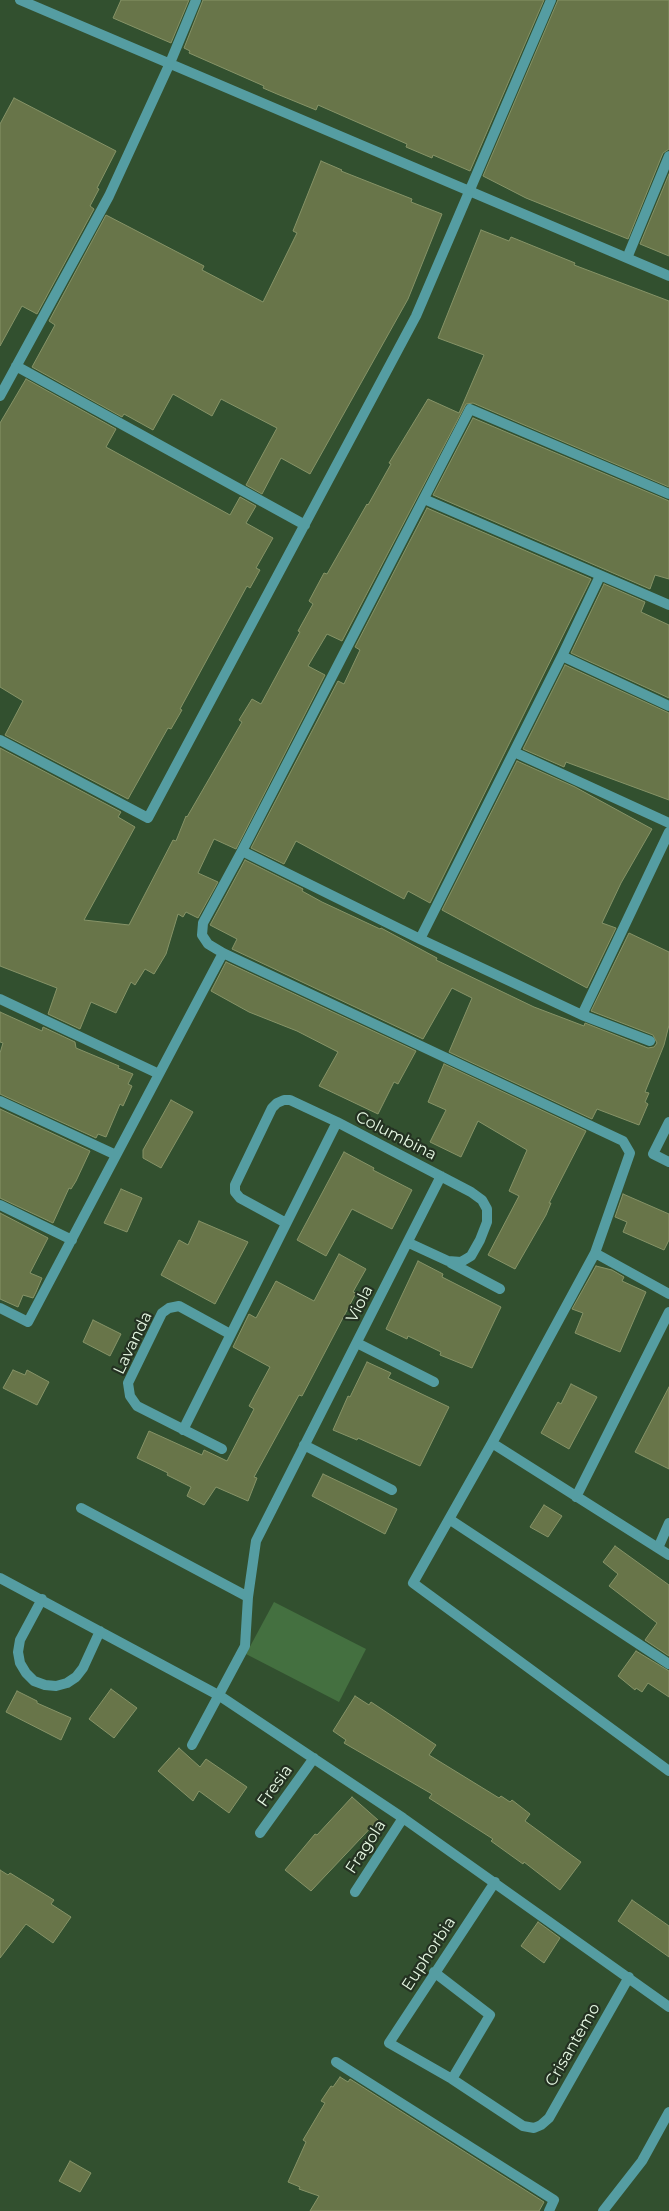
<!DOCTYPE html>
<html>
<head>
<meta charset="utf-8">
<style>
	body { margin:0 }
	canvas { display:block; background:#32502f }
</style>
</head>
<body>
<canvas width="669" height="2211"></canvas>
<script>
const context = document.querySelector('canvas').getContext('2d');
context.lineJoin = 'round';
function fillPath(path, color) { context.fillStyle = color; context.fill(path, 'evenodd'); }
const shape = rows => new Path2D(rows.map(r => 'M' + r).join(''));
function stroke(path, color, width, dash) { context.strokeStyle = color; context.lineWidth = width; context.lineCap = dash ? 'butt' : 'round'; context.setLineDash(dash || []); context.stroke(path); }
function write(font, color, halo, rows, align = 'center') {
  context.font = font + ' Montserrat,sans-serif'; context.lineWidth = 4.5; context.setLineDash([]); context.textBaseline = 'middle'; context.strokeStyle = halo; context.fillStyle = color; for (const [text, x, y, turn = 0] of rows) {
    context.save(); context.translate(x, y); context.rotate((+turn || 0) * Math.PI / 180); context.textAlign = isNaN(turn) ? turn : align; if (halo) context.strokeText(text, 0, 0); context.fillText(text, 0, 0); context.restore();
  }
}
const green = shape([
	[274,1602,366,1649,339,1702,246,1654]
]);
const building = shape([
	[121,0,189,0,171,43,113,18,121,0],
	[203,0,544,0,470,171,433,155,432,158,406,147,407,144,318,105,316,110,277,94,263,88,264,86,189,53,190,51,184,48,203,0],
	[558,0,669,0,669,149,663,153,628,239,526,198,483,176,558,0],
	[14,98,116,151,97,188,99,189,90,206,94,209,37,314,22,306,0,346,0,124,14,98],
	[321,161,342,170,341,171,412,199,411,202,442,214,408,299,310,474,281,458,262,494,246,485,277,428,221,399,212,416,173,394,153,430,124,414,122,417,32,367,55,325,49,321,106,215,204,266,202,270,263,302,297,233,293,231,321,161],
	[669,174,669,256,640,244,669,174],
	[481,230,509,241,511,237,575,263,574,265,669,301,669,487,473,403,466,404,342,641,327,634,308,666,325,675,236,849,214,839,198,873,218,882,198,918,186,912,183,917,178,914,166,954,154,974,145,969,135,985,131,982,116,1013,91,1002,80,1029,48,1014,57,988,0,966,0,748,121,812,118,817,135,827,84,920,129,925,173,840,176,841,186,816,187,817,242,722,239,720,252,699,261,704,300,632,298,631,313,604,309,601,324,573,327,574,367,504,368,505,391,464,389,463,428,399,459,413,484,355,438,338,481,230],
	[26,379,116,429,106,447,230,515,240,497,256,506,246,523,273,538,256,568,260,570,250,588,247,586,180,709,182,710,171,729,168,728,128,799,5,735,23,701,0,687,0,423,26,379],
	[473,418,669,501,669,579,655,575,650,589,433,495,473,418],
	[427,508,591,579,430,903,408,891,404,899,296,841,284,864,251,848,338,681,344,684,360,650,355,647,427,508],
	[604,584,645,602,641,612,669,625,669,698,571,653,604,584],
	[565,665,669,713,669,800,566,762,564,767,523,749,565,665],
	[517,761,575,787,652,829,621,883,602,923,616,928,587,988,442,910,517,761],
	[245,860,303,889,302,891,322,902,380,929,381,928,437,958,436,960,534,1007,584,1026,585,1023,648,1048,654,1047,657,1043,653,1035,591,1011,629,933,669,952,669,1025,664,1045,645,1092,649,1093,645,1102,648,1104,639,1125,597,1109,592,1119,449,1052,472,998,452,988,423,1039,232,949,237,939,210,925,245,860],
	[226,962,416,1051,398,1084,394,1082,378,1114,319,1086,338,1052,297,1031,249,1012,211,991,226,962],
	[0,1012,42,1031,43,1027,75,1042,76,1048,119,1066,118,1068,133,1074,128,1084,132,1086,123,1106,120,1104,106,1137,98,1134,96,1138,0,1094,0,1053,3,1043,0,1042,0,1012],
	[444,1064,586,1131,549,1203,551,1203,546,1215,515,1269,488,1255,519,1196,509,1191,527,1150,478,1121,461,1157,430,1142,446,1110,428,1102,444,1064],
	[171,1100,193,1112,161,1168,143,1158,143,1150,171,1100],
	[0,1109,90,1151,76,1181,71,1189,69,1188,53,1223,0,1198,0,1109],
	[344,1152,374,1168,373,1170,412,1190,392,1229,352,1209,326,1256,297,1240,344,1152],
	[121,1189,142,1198,127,1232,104,1223,121,1189],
	[623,1194,669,1214,669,1240,664,1250,623,1232,627,1222,615,1217,623,1194],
	[0,1213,48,1238,30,1273,42,1278,36,1292,33,1298,23,1295,18,1307,0,1299,0,1213],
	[199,1221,248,1242,215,1304,161,1275,179,1240,188,1245,199,1221],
	[339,1254,366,1269,353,1292,356,1293,302,1396,299,1395,254,1477,257,1478,248,1501,216,1487,204,1505,187,1496,191,1487,167,1475,168,1473,137,1458,149,1431,202,1455,204,1450,227,1461,254,1409,249,1406,270,1367,233,1347,249,1314,256,1318,276,1281,314,1301,339,1254],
	[418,1261,443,1274,442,1277,501,1307,472,1368,440,1355,441,1352,408,1336,407,1339,386,1329,418,1261],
	[596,1266,612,1270,624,1277,622,1281,646,1292,620,1352,575,1333,583,1313,572,1309,596,1266],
	[93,1320,121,1334,110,1356,83,1342,93,1320],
	[367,1362,391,1373,388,1378,449,1407,420,1466,358,1438,357,1440,333,1430,348,1396,350,1397,367,1362],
	[13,1370,25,1375,27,1370,49,1382,37,1405,3,1388,13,1370],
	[571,1384,597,1397,569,1449,541,1433,558,1402,561,1404,571,1384],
	[669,1387,669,1469,635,1452,669,1387],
	[323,1474,397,1509,385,1534,312,1496,323,1474],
	[544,1505,562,1516,548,1537,530,1527,544,1505],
	[615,1546,669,1585,669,1656,645,1640,657,1623,609,1586,618,1574,603,1562,615,1546],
	[636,1651,669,1671,669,1697,648,1683,642,1692,636,1688,635,1690,618,1676,636,1651],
	[111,1689,137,1708,114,1738,89,1719,111,1689],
	[17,1691,37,1701,37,1703,71,1718,61,1740,6,1712,17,1691],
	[355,1696,369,1705,371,1702,436,1745,429,1755,499,1798,501,1796,510,1802,512,1800,530,1814,525,1821,581,1862,560,1890,524,1862,523,1864,491,1841,493,1839,429,1798,432,1794,344,1743,346,1740,333,1731,355,1696],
	[179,1748,200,1767,206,1759,247,1787,229,1813,199,1791,193,1801,158,1771,179,1748],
	[352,1797,378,1820,311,1891,285,1870,315,1834,317,1835,352,1797],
	[0,1870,8,1875,10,1873,54,1900,51,1904,71,1917,53,1943,26,1924,0,1958,0,1870],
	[632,1900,669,1926,669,1957,618,1921,632,1900],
	[538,1922,560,1938,544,1963,521,1946,538,1922],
	[340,2077,348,2082,350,2079,544,2202,539,2211,310,2211,319,2196,299,2189,300,2187,288,2182,306,2142,303,2140,325,2103,321,2101,331,2086,333,2087,340,2077],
	[70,2161,91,2173,80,2192,59,2181,70,2161]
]);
const street = shape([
	[20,0,669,276],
	[627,258,669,156],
	[16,366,305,525],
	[0,396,109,196,170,63,196,0],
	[424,499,669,605],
	[562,656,669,706],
	[0,740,148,818,416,316,551,0],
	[514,752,669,823],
	[242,851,420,939,582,1015,650,1041],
	[420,939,562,656,600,576],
	[0,999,159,1074],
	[582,1015,669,832],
	[0,1101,116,1155],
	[669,1122,653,1154,669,1162],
	[0,1205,72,1240],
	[286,1223,240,1198,235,1192,235,1185,272,1108,277,1103,284,1100,290,1100,337,1122,471,1192,482,1200,487,1209,487,1222,480,1240,471,1256,461,1262,448,1261,409,1243],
	[595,1253,630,1153,623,1141,223,953,208,944,202,935,203,923,242,851,470,409,669,494],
	[451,1263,500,1289],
	[669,1294,595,1253,492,1443,413,1583,669,1771],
	[0,1308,28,1322,223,953],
	[357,1343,434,1382],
	[183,1430,337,1122],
	[492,1443,669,1555],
	[304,1445,392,1490],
	[222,1449,137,1406,130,1396,128,1383,162,1313,169,1308,179,1306,230,1334],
	[576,1497,669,1312],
	[81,1508,248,1597],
	[449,1519,669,1664],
	[658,1548,669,1523],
	[0,1578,220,1696,403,1818,669,2007],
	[42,1599,20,1640,18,1652,20,1663,26,1673,34,1681,45,1685,56,1686,67,1683,76,1677,83,1668,100,1631],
	[192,1745,245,1646,248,1597,256,1541,441,1176],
	[260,1833,314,1758],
	[495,1882,389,2043,452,2079,523,2126,534,2128,541,2125,549,2118,629,1977],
	[355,1892,403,1818],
	[434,1972,490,2015,452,2079],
	[336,2062,554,2200,549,2211],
	[603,2211,642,2161,669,2112]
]);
const streetNames = [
	["Columbina",396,1136,27],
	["Viola",360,1304,-63],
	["Lavanda",133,1343,-64],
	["Fresia",275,1786,-54],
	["Fragola",366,1847,-57],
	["Euphorbia",429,1954,-57],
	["Crisantemo",573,2045,-60]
];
fillPath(green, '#447040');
fillPath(building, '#687549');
stroke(building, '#869367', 1);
stroke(street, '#559da2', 10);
write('16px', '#e6f8e3', '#243222', streetNames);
</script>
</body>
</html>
